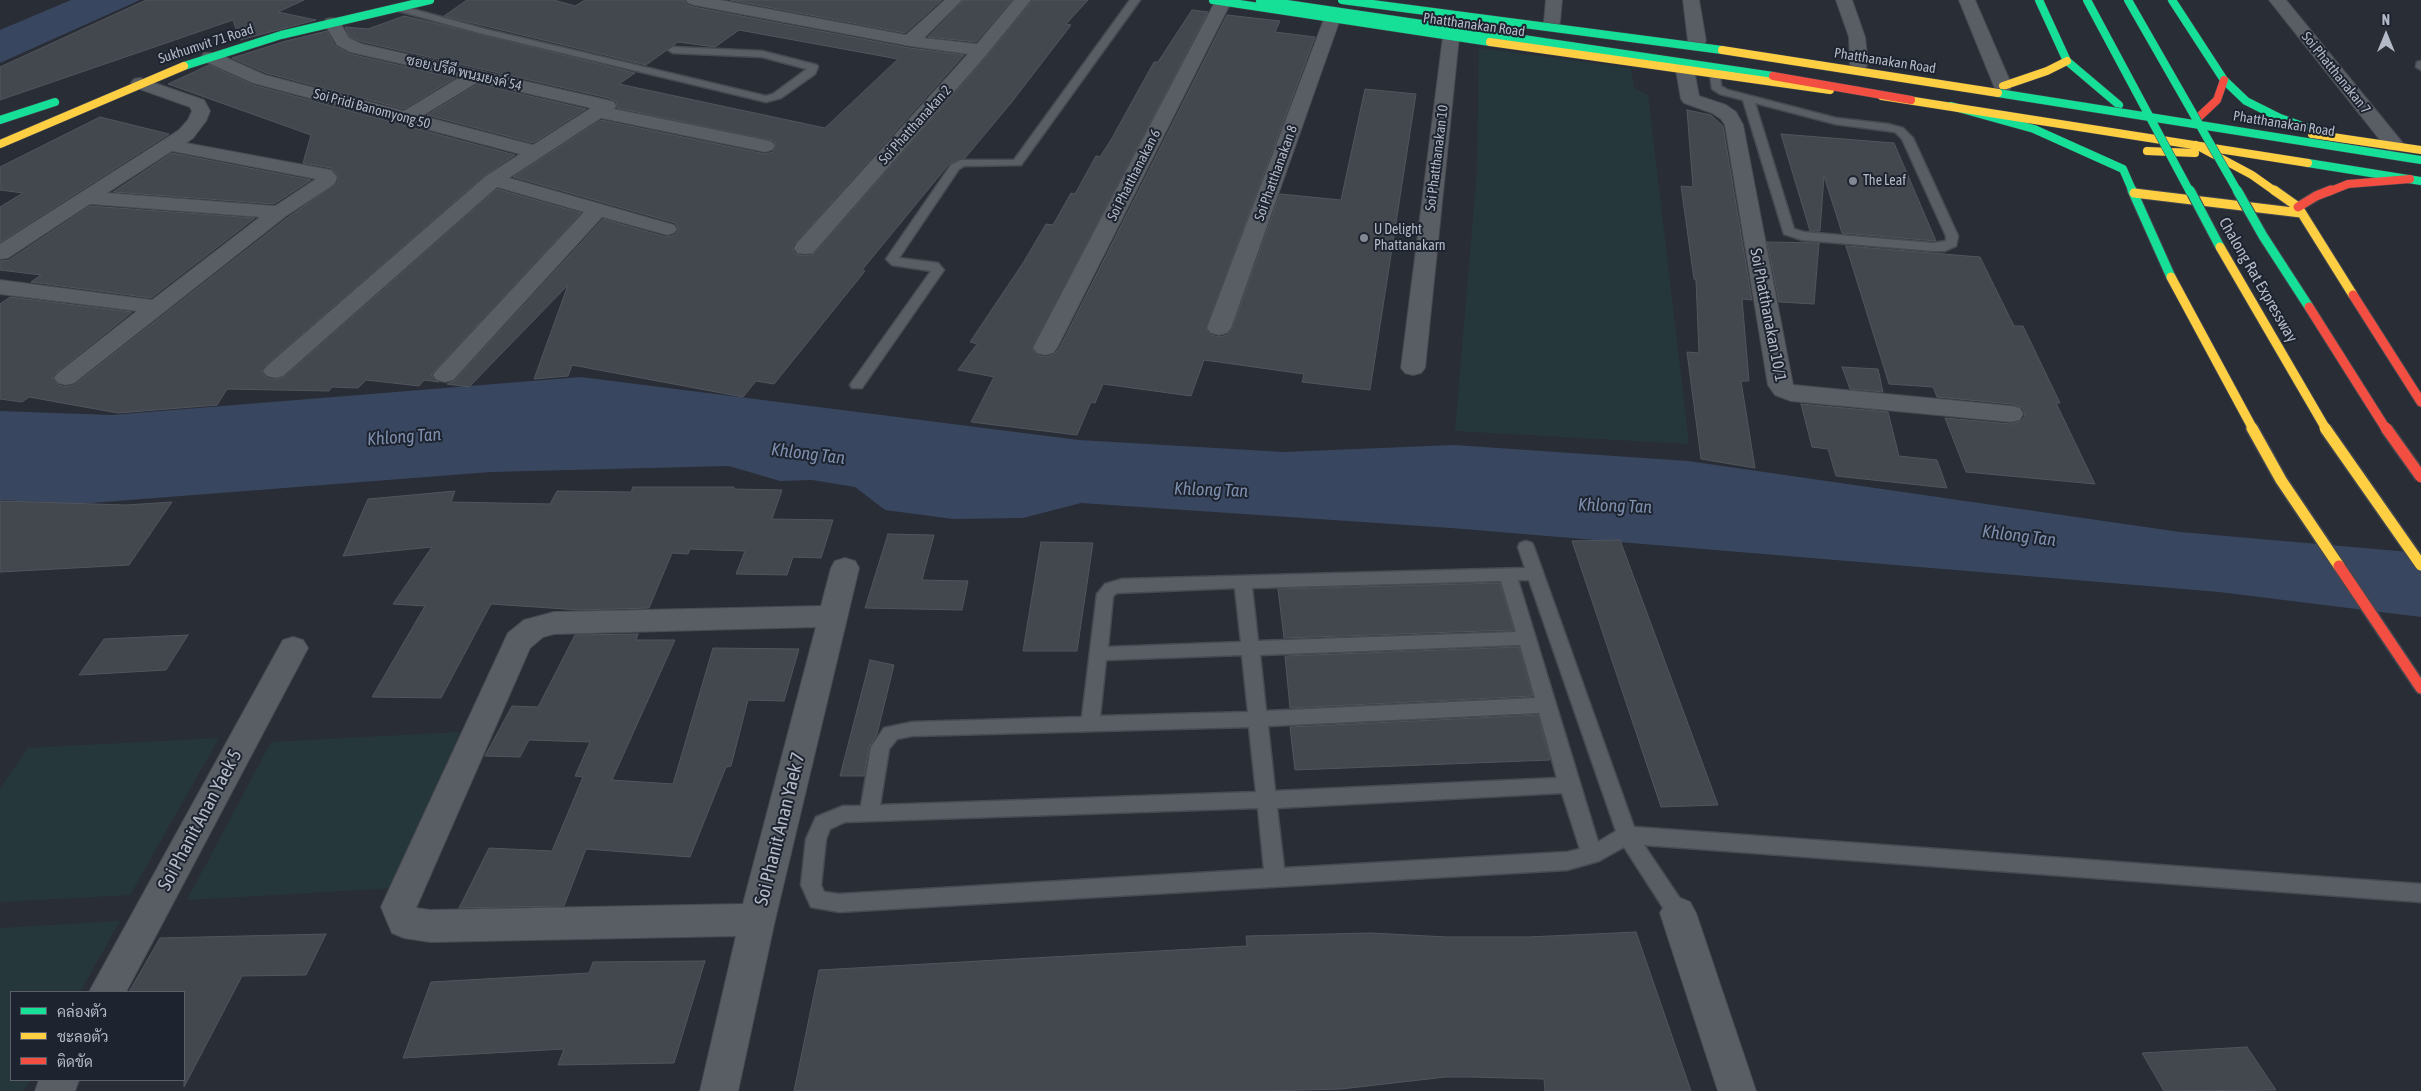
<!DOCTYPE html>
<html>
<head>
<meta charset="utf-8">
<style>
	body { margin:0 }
	#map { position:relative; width:2421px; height:1091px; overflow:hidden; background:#292d36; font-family:"Asap Condensed",Sarabun,sans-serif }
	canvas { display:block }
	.legend { position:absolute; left:10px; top:991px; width:175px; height:90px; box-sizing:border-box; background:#1d2430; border:1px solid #59606c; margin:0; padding:6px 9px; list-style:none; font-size:15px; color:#b4bac7 }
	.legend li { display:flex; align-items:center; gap:10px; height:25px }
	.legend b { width:25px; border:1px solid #59606c }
	.north { position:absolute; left:2361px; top:10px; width:50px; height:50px; -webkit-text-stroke:4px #1d2430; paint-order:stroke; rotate:0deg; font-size:14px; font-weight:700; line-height:20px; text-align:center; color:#b4bac7 }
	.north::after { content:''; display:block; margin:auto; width:18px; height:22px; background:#b4bac7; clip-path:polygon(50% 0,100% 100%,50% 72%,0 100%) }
</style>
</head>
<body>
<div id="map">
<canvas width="2421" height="1091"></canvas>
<ul class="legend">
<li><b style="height:6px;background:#16e098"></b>คล่องตัว</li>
<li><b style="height:6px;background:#ffcf43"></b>ชะลอตัว</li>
<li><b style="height:6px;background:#f24e42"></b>ติดขัด</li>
</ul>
<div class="north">N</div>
</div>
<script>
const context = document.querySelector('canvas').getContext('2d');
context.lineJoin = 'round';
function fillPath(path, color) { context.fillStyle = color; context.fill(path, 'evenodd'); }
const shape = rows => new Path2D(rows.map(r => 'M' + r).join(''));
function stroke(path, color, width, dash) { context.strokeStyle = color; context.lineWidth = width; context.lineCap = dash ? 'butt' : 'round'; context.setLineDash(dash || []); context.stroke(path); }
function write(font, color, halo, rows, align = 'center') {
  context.font = font + ' "Asap Condensed",Sarabun,sans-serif'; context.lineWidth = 4; context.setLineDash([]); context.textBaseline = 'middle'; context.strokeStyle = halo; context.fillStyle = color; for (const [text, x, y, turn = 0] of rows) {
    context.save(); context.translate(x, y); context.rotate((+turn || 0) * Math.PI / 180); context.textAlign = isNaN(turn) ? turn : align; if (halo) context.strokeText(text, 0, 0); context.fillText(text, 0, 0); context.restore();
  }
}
const green = shape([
	[1479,48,1631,68,1634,88,1648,95,1689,444,1455,431,1477,171],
	[460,732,395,888,187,900,271,742],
	[219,738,130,895,0,902,0,788,28,748],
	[120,921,80,992,11,992,11,1080,31,1080,24,1091,0,1091,0,928]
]);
const water = shape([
	[71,0,140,0,0,63,0,30],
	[581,377,1079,440,1284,452,1454,445,1688,461,2180,532,2421,553,2421,617,2219,592,1451,528,1081,503,1023,518,953,519,885,510,855,487,812,480,780,481,729,466,491,472,78,504,0,500,0,411,111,415]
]);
const building = shape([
	[146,0,304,0,278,12,316,20,240,40,233,20,0,100,0,67,146,0],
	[467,0,554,0,575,6,585,0,684,0,687,5,694,7,910,48,964,55,796,242,792,247,795,254,805,256,814,254,988,55,1033,0,1088,0,1066,24,1071,25,1011,103,965,158,949,164,862,270,865,271,774,384,756,381,743,397,572,365,568,376,534,379,568,285,469,387,447,384,454,381,603,219,666,237,675,235,679,229,675,223,513,177,601,120,765,154,773,152,776,147,774,141,617,108,616,101,608,98,363,42,350,37,345,27,368,29,404,16,434,23,635,73,619,84,825,128,898,59,739,30,715,47,678,42,646,65,444,16,467,0],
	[730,0,942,0,905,33,730,0],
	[964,0,1012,0,976,42,928,37,964,0],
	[1192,10,1208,12,1032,349,1037,355,1045,357,1053,355,1059,349,1227,15,1280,21,1275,32,1315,37,1206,329,1211,335,1219,337,1227,335,1232,329,1280,194,1341,200,1365,89,1416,94,1370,390,1302,382,1304,374,1204,360,1191,396,1103,384,1095,403,1091,402,1077,435,971,422,994,377,958,370,977,344,970,342,1023,263,1046,224,1053,225,1071,193,1075,194,1096,156,1100,157,1112,138,1154,62,1158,62,1192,10],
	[327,31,335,46,350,54,455,78,404,109,266,73,232,58,286,41,327,31],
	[209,65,253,85,515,155,485,175,266,365,261,371,267,378,275,380,284,377,497,189,581,213,436,369,431,375,439,382,424,380,419,386,366,380,358,388,332,387,329,391,227,389,217,405,118,413,29,397,22,402,0,399,0,304,10,297,132,312,57,372,52,378,58,385,66,387,74,385,287,218,338,182,338,176,331,168,303,163,311,135,168,84,209,65],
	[478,84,586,109,533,143,427,115,478,84],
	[1687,110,1711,115,1723,126,1752,300,1742,299,1749,381,1741,381,1755,468,1701,459,1687,352,1699,353,1696,280,1694,279,1681,186,1693,187,1687,110],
	[100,117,169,134,0,242,0,207,23,193,0,190,0,167,100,117],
	[1781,134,1894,143,1936,241,1842,233,1824,176,1820,231,1810,231,1781,134],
	[172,153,311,180,274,204,113,192,172,153],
	[90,206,255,218,151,298,31,282,41,275,0,270,0,261,9,260,90,206],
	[1767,242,1819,243,1814,304,1779,302,1767,242],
	[1846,246,1980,257,2014,326,2023,326,2060,403,2056,403,2095,484,1966,472,1945,418,2011,424,2022,421,2025,415,2022,407,2011,404,1937,397,1933,387,1889,384,1846,246],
	[1842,367,1878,369,1883,392,1850,389,1842,367],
	[1801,404,1888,412,1899,456,1937,460,1947,488,1836,476,1828,449,1812,447,1801,404],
	[633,487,734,487,733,489,782,490,772,519,833,520,821,558,793,557,787,575,736,574,745,551,690,549,688,554,672,553,649,608,580,610,491,604,441,698,372,697,425,606,393,604,432,547,343,556,368,499,455,491,451,502,550,504,557,491,631,492,633,487],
	[0,501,126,505,172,502,129,565,0,572,0,501],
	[888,534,934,535,922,580,968,581,962,610,865,608,888,534],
	[1620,540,1718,805,1661,807,1572,541,1620,540],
	[1041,542,1093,543,1077,651,1023,651,1041,542],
	[1500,583,1514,630,1284,638,1278,589,1500,583],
	[638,634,636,640,675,640,612,780,673,784,713,648,799,649,784,701,748,700,731,766,726,767,690,857,586,849,564,906,459,908,489,848,552,851,583,777,575,776,590,742,529,740,520,757,485,756,512,706,538,707,575,635,638,634],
	[188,635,166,670,79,675,104,639,188,635],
	[1519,647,1533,696,1290,708,1285,656,1519,647],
	[870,660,894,665,877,734,869,747,864,776,840,776,870,660],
	[1538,715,1550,760,1295,770,1290,727,1538,715],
	[1636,932,1691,1091,1545,1091,1544,1079,1471,1077,1446,1077,1341,1089,1265,1091,794,1091,819,970,1247,946,1246,936,1371,933,1447,937,1528,937,1636,932],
	[326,934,306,975,242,976,184,1087,184,992,129,992,160,938,326,934],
	[705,961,674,1063,558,1065,564,1049,403,1058,431,982,589,973,593,962,705,961],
	[2247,1047,2276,1090,2164,1091,2142,1053,2247,1047]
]);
const lane = shape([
	[1130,0,1140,0,1021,165,964,166,959,169,899,258,938,263,944,270,862,388,852,388,850,385,852,382,931,271,892,265,886,259,951,165,961,160,1014,160,1130,0],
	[398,5,485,29,766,96,773,94,807,69,762,57,673,53,668,50,673,47,762,51,817,65,818,67,815,74,781,98,766,102,479,33,395,10,395,6,398,5],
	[2421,61,2421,70,2416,67,2417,62,2421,61],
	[1715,71,1720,74,1721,86,1728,90,1836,118,1888,124,1903,128,1913,138,1958,236,1956,246,1945,251,1933,251,1802,240,1784,234,1743,100,1720,94,1712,89,1710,74,1715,71],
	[1755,103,1835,124,1895,132,1902,139,1946,236,1946,241,1933,243,1804,232,1794,229,1755,103],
	[1526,541,1532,543,1534,547,1634,827,2421,884,2421,902,1644,845,1685,906,1688,913,1685,920,1678,922,1671,920,1624,847,1599,861,1567,870,839,912,811,907,801,885,806,839,816,817,843,806,861,806,871,747,884,728,912,722,1082,717,1097,594,1105,584,1122,579,1525,568,1518,547,1520,543,1526,541],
	[1518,580,1529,580,1616,831,1598,842,1518,580],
	[1501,581,1516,632,1258,641,1252,588,1501,581],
	[1235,588,1241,642,1108,647,1113,596,1117,593,1235,588],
	[1520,645,1535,698,1266,711,1260,655,1520,645],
	[1242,655,1248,712,1100,716,1106,660,1242,655],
	[1539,713,1557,778,1275,791,1268,726,1539,713],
	[1249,727,1256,792,880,805,889,749,897,739,912,736,1249,727],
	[1562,793,1580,849,1567,852,1284,868,1277,808,1562,793],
	[1258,808,1264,869,839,894,824,892,821,885,826,839,830,829,845,822,1258,808]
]);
const street = shape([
	[686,0,720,0,906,35,945,0,962,0,924,38,977,44,1014,0,1031,0,987,54,813,253,805,254,797,253,794,248,797,243,968,54,910,46,694,5,688,3,686,0],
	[1216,0,1230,0,1231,2,1057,348,1053,353,1045,355,1037,353,1033,348,1216,0],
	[1546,0,1562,0,1560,22,1558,26,1552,27,1546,26,1544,22,1546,0],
	[1683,0,1699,0,1706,41,1703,45,1691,45,1688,41,1683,0],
	[1836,0,1852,0,1865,37,1868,64,1865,68,1859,69,1853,68,1850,64,1849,37,1836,0],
	[1959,0,1975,0,2012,86,2009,90,1997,90,1994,86,1959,0],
	[2269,0,2286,0,2402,142,2405,146,2402,150,2388,150,2269,0],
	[1332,14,1338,15,1340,19,1231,328,1227,333,1219,335,1211,333,1207,328,1324,19,1326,15,1332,14],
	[332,18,338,19,349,38,362,44,607,100,614,102,616,106,614,109,765,140,772,142,775,146,772,150,765,152,601,118,509,178,674,225,677,229,674,233,667,235,602,217,453,380,445,382,437,380,433,375,437,370,584,212,497,187,283,376,275,378,267,376,263,371,267,366,486,176,520,154,253,83,204,61,201,57,204,53,216,53,265,75,404,111,460,77,350,52,337,45,324,23,326,19,332,18],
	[478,82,591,108,533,145,422,116,478,82],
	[1451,32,1457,33,1459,37,1425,368,1421,373,1413,375,1405,373,1401,368,1443,37,1445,33,1451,32],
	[1685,65,1691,66,1694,70,1699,96,1726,105,1736,112,1743,125,1793,385,2011,406,2020,408,2023,414,2020,420,2011,422,1791,401,1775,395,1768,385,1725,125,1721,119,1712,113,1684,103,1681,99,1676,70,1679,66,1685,65],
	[140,78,204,100,210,111,206,121,193,138,186,143,331,170,337,177,336,181,333,185,286,216,74,383,66,385,58,383,54,378,58,373,137,311,0,294,0,280,152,300,260,217,90,204,8,258,0,259,0,244,179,130,188,120,192,111,190,107,134,87,131,83,134,79,140,78],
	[172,151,316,179,275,206,107,193,172,151],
	[845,558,855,561,859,568,775,920,738,1091,700,1091,736,936,430,942,404,938,392,933,381,907,508,633,524,620,554,612,821,606,831,568,835,561,845,558],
	[816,627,743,904,430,910,416,908,530,648,543,637,554,634,816,627],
	[293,637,303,640,308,648,126,992,89,992,283,640,293,637],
	[1678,897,1690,902,1696,913,1756,1091,1718,1091,1660,913,1666,902,1678,897],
	[39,1080,79,1080,75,1091,35,1091,39,1080]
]);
const fastFar1 = shape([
	[1213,0,1490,42],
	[1260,0,1773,76],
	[2039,0,2067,61,2119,105],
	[2172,0,2224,80,2246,101,2280,118,2333,137],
	[184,66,281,35,430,0],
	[1951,106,2034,129,2123,169,2133,192],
	[0,120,55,102],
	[2308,163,2421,181]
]);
const fast = shape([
	[2132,190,2171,277]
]);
const slowFar2 = shape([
	[1490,42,1830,90],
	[2003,86,2047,71,2067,61],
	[1882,96,2308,163],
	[2312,134,2421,150],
	[0,144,184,66],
	[2196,145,2252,175,2276,192],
	[2147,151,2195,153]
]);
const slowFar1 = shape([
	[2274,190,2298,207,2353,295],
	[2134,193,2301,213],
	[2171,277,2253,429]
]);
const slow = shape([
	[2252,428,2281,480,2339,566]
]);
const jamFar2 = shape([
	[1773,76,1911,100],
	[2199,117,2217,100,2224,80],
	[2328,192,2348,184,2410,179]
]);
const jamFar1 = shape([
	[2298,207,2316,196,2331,190],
	[2353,295,2421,402]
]);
const jam = shape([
	[2339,566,2421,688]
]);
const fastBridgeFar1 = shape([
	[1342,0,1722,50],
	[2087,0,2190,192],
	[2128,0,2238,192],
	[1998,93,2421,160]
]);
const fastBridge = shape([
	[2190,190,2220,247],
	[2237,190,2263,236,2309,307]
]);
const slowBridgeFar2 = shape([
	[1722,50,1998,93]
]);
const slowBridgeFar1 = shape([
	[2220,247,2326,429]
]);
const slowBridge = shape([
	[2325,428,2421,565]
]);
const jamBridgeFar1 = shape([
	[2309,307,2386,429]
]);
const jamBridge = shape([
	[2386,428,2421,477]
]);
const markers = [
	[1853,181,5,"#838994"],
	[1364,238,5,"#838994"]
];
const farStreetnames = [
	["Phatthanakan Road",1474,25,8],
	["Sukhumvit 71 Road",206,44,-18],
	["Phatthanakan Road",1885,61,9],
	["ซอย ปรีดี พนมยงค์ 54",464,73,13],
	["Soi Phatthanakan 7",2336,73,51],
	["Soi Pridi Banomyong 50",372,109,15],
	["Phatthanakan Road",2284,124,9],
	["Soi Phatthanakan 2",915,125,-48],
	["Soi Phatthanakan 10",1437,158,-83],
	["Soi Phatthanakan 8",1276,173,-70],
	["Soi Phatthanakan 6",1134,175,-63]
];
const farPoinames = [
	["The Leaf",1863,181],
	["U Delight",1374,230],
	["Phattanakarn",1374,246]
];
const streetNames = [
	["Chalong Rat Expressway",2258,280,60],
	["Soi Phatthanakan 10/1",1768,315,79]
];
const waterNames = [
	["Khlong Tan",404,437,-4],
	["Khlong Tan",808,454,7],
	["Khlong Tan",1211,490,2],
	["Khlong Tan",1615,506,2],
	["Khlong Tan",2019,536,7]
];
const nearStreetnames = [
	["Soi Phanit Anan Yaek 5",200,820,-62],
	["Soi Phanit Anan Yaek 7",780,829,-76]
];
fillPath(green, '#26373b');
fillPath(water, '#39465f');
fillPath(building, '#43474e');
stroke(building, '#51555d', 1);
stroke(lane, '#474a50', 3);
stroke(street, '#474a50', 2);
stroke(fastFar1, '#444850', 9);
stroke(fast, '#444850', 11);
stroke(slowFar2, '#444850', 9);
stroke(slowFar1, '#444850', 11);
stroke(slow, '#444850', 14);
stroke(jamFar2, '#444850', 9);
stroke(jamFar1, '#444850', 11);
stroke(jam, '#444850', 14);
fillPath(lane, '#595d64');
fillPath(street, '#595d64');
stroke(fastFar1, '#16e098', 8);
stroke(fast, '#16e098', 9);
stroke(slowFar2, '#ffcf43', 8);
stroke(slowFar1, '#ffcf43', 9);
stroke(slow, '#ffcf43', 11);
stroke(jamFar2, '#f24e42', 8);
stroke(jamFar1, '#f24e42', 9);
stroke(jam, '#f24e42', 11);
stroke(fastBridgeFar1, '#444850', 9, []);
stroke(fastBridge, '#444850', 11, []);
stroke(slowBridgeFar2, '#444850', 9, []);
stroke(slowBridgeFar1, '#444850', 11, []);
stroke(slowBridge, '#444850', 14, []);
stroke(jamBridgeFar1, '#444850', 11, []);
stroke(jamBridge, '#444850', 14, []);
stroke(fastBridgeFar1, '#16e098', 8);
stroke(fastBridge, '#16e098', 9);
stroke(slowBridgeFar2, '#ffcf43', 8);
stroke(slowBridgeFar1, '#ffcf43', 9);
stroke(slowBridge, '#ffcf43', 11);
stroke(jamBridgeFar1, '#f24e42', 9);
stroke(jamBridge, '#f24e42', 11);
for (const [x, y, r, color] of markers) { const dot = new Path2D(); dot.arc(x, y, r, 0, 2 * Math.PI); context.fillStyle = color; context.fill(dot); stroke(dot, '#1d2430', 2); }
write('14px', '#b4bac7', '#1d2430', farStreetnames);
write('14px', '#b4bac7', '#1d2430', farPoinames, 'left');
write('16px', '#b4bac7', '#1d2430', streetNames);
write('italic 18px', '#7d8eac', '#1d2430', waterNames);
write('19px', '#b4bac7', '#1d2430', nearStreetnames);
</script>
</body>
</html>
